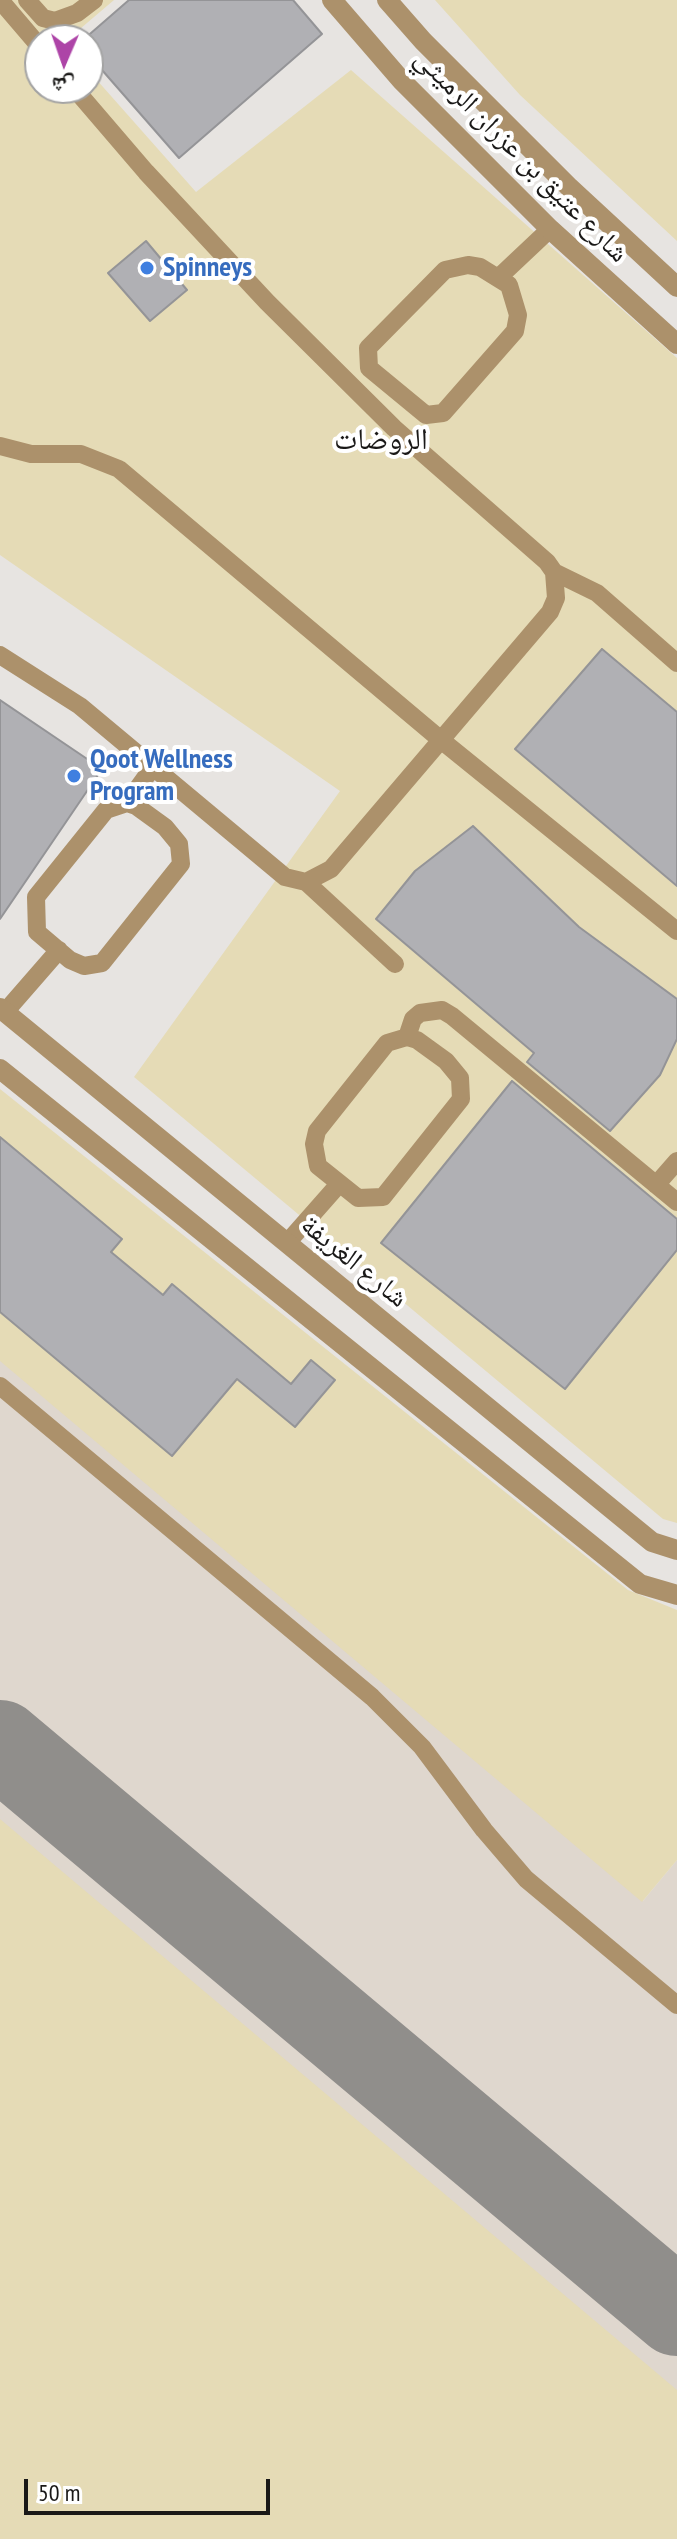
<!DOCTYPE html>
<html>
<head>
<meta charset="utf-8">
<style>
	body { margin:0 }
	#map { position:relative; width:677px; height:2539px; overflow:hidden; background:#e7e4e1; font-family:"PT Sans Narrow","Noto Naskh Arabic",sans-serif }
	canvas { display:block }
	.north { position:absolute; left:24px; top:24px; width:80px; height:80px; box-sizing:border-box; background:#fff; border:2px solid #a3a3a3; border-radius:50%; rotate:182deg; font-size:22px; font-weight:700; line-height:32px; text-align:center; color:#1a1918 }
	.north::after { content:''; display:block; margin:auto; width:28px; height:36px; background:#ad44a7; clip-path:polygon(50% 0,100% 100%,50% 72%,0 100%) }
	.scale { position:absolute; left:24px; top:2479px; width:246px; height:36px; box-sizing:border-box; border:4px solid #1a1918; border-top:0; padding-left:10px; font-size:24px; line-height:28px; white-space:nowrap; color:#1a1918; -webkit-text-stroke:6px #fff; paint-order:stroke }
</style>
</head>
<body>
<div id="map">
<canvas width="677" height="2539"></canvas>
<div class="north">ش</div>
<div class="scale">50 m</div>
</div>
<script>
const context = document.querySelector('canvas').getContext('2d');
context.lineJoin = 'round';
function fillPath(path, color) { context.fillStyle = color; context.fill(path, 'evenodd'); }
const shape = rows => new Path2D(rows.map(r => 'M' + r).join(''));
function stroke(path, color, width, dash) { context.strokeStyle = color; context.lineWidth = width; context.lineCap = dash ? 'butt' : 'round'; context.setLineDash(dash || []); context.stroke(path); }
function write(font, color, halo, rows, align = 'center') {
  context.font = font + ' "PT Sans Narrow","Noto Naskh Arabic",sans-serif'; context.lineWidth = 8; context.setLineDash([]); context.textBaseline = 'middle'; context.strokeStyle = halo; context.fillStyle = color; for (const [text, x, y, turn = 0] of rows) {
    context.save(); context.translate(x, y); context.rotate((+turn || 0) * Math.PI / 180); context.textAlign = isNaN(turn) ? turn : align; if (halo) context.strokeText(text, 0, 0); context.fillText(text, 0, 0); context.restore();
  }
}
const built = shape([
	[0,1355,643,1901,677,1860,677,2539,0,2539]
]);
const sand = shape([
	[0,0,114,0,67,40,40,40,40,88,88,88,88,70,196,192,351,70,677,358,677,1523,663,1519,134,1077,340,791,0,555],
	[435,0,677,0,677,241,520,95],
	[0,1089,628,1590,677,1610,677,1860,642,1902,0,1361],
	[0,1819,677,2390,677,2539,0,2539]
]);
const taxiway = shape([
	[0,1744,677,2312]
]);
const building = shape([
	[129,0,293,0,322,34,179,158,88,54,88,40,83,40,129,0],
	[146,241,187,290,150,321,108,273,146,241],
	[602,649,677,712,677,886,515,749,602,649],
	[0,700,102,769,0,919,0,700],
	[473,826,579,927,677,999,677,1039,660,1075,610,1131,527,1062,534,1053,376,919,415,871,473,826],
	[512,1081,677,1219,677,1250,565,1389,381,1243,512,1081],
	[0,1137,122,1239,111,1252,163,1295,172,1284,291,1384,311,1360,335,1380,295,1427,237,1379,172,1456,0,1312,0,1137]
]);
const service = shape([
	[0,0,40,47],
	[27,0,43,18,55,21,77,13,94,0],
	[468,265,480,267,509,285,518,315,515,331,443,413,426,415,369,368,368,348,445,270,468,265],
	[498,278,550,229],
	[0,446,31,454,81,454,119,469,441,740,677,931],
	[554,572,597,593,677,663],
	[0,655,80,706,285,877,306,882,331,869,550,612,556,598,554,572,547,562,394,428,267,302,146,172,74,88],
	[127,803,136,806,165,827,179,844,181,864,102,963,84,966,70,960,37,932,36,897,106,810,127,803],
	[127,803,153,767],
	[306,882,395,964],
	[5,1012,59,950],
	[407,1037,417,1040,446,1061,460,1078,461,1099,383,1197,358,1198,318,1166,314,1144,317,1131,387,1043,407,1037],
	[407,1037,413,1019,420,1013,442,1010,452,1016,677,1202],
	[656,1185,677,1161],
	[287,1243,339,1184],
	[0,1386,372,1697,422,1747,484,1830,526,1879,677,2005]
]);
const minor = shape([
	[332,0,402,81,550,229,677,344],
	[387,0,423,41,568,186,677,287],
	[0,1008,652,1542,677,1550],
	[0,1069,640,1584,677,1595]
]);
const markers = [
	[147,268,8,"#3f7fe0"],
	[74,776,8,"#3f7fe0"]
];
const streetNames = [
	["شارع عتيق بن عزران الرميثي",521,156,45],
	["شارع الغريفة",354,1262,39]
];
const shopNames = [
	["Spinneys",163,268],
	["Qoot Wellness",90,760],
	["Program",90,792]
];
const neighbourhoodNames = [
	["الروضات",381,440]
];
fillPath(built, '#dfd7ce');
fillPath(sand, '#e5dbb6');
stroke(taxiway, '#908e8b', 88);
fillPath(building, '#b0b0b4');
stroke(building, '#949497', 2);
stroke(service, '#ac916b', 18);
stroke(minor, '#ac916b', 20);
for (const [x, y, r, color] of markers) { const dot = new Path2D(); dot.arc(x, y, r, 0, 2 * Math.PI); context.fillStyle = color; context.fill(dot); stroke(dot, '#fff', 3); }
write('28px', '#1a1918', '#fff', streetNames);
write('bold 28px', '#366cbe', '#fff', shopNames, 'left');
write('30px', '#1a1918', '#fff', neighbourhoodNames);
</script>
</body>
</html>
